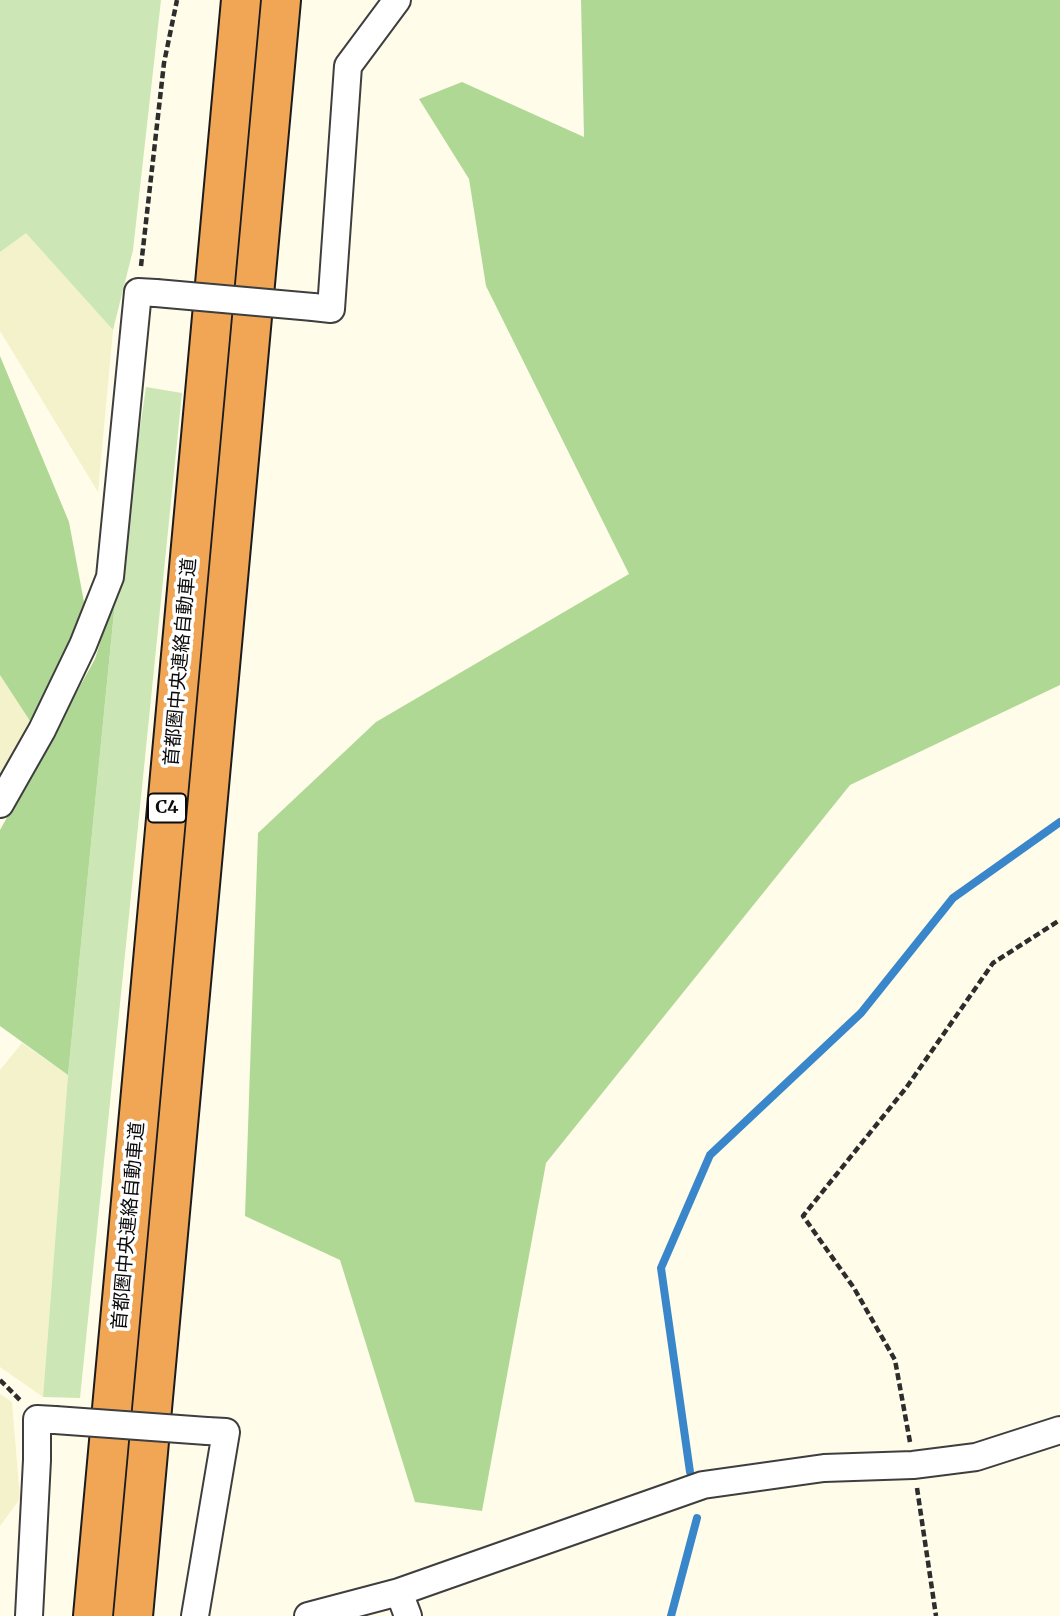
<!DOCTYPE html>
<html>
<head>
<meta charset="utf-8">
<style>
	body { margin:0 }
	canvas { display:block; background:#fffcea }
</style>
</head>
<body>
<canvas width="1060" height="1616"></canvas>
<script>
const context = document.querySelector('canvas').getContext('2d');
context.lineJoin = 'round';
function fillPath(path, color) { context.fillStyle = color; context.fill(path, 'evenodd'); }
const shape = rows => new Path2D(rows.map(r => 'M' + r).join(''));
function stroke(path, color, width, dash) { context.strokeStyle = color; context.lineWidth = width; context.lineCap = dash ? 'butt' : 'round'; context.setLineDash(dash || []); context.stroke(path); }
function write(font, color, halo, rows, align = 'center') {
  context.font = font + ' Merriweather,"Noto Sans JP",serif'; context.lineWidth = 7; context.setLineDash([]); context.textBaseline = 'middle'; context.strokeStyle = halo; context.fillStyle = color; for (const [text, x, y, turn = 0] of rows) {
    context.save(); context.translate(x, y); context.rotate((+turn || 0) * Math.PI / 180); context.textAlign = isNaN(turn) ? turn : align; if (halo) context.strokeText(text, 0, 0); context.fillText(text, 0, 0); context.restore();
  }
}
const farmland = shape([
	[26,232,113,330,98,492,0,331,0,252],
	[0,675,30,721,2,773,0,773],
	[22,1043,68,1075,43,1397,0,1367,0,1070],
	[0,1394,12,1402,20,1499,0,1526]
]);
const green = shape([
	[0,0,161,0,133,250,113,330,26,233,0,252],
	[146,387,182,393,80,1398,43,1397,68,1075,116,592]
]);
const forest = shape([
	[581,0,1060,0,1060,685,850,785,546,1163,482,1511,415,1502,340,1260,245,1216,258,833,376,722,629,574,486,286,469,179,419,99,462,82,584,137],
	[0,356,69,522,87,618,30,721,0,675],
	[116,592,68,1075,0,1026,0,830,95,659]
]);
const stream = shape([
	[690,1472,661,1268,710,1155,861,1013,953,898,1060,822],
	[671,1616,697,1518]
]);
const path = shape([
	[141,266,164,63,177,0],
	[0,1380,21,1401],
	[910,1442,895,1360,854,1288,803,1216,906,1088,993,963,1060,920],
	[917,1488,936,1616]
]);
const street = shape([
	[313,307,331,309,348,66,397,0],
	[0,804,42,730,83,645,110,577,138,292,156,293],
	[399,1592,408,1616],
	[29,1616,37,1460,37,1419,55,1420],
	[195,1616,226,1432,207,1431],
	[308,1616,399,1592,703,1485,824,1468,913,1465,976,1457,1060,1430]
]);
const highway = shape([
	[93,1616,241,0],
	[133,1616,281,0]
]);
const streetBridge = shape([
	[156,293,313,307],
	[55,1420,207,1431]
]);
const shields = [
	[167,808,38]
];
const shieldNames = [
	["C4",167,808]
];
const streetNames = [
	["首都圏中央連絡自動車道",181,662,-85],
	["首都圏中央連絡自動車道",129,1226,-85]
];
fillPath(farmland, '#f3f2cb');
fillPath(green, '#cce7b5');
fillPath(forest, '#afd895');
stroke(stream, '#3987ca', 8);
stroke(street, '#3e3e3e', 30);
stroke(highway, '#1c1c1c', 42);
stroke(path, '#2d2d2d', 4.5, [7, 3.5]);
stroke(street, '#fff', 26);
stroke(highway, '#f1a656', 38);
stroke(streetBridge, '#3e3e3e', 30, []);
stroke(streetBridge, '#fff', 26);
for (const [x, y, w] of shields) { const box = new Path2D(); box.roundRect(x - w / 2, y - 14.5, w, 29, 5); context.fillStyle = '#fff'; context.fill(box); stroke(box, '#0b0b0b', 2); }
write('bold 18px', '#0b0b0b', null, shieldNames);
write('19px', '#0b0b0b', '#fff', streetNames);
</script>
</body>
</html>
